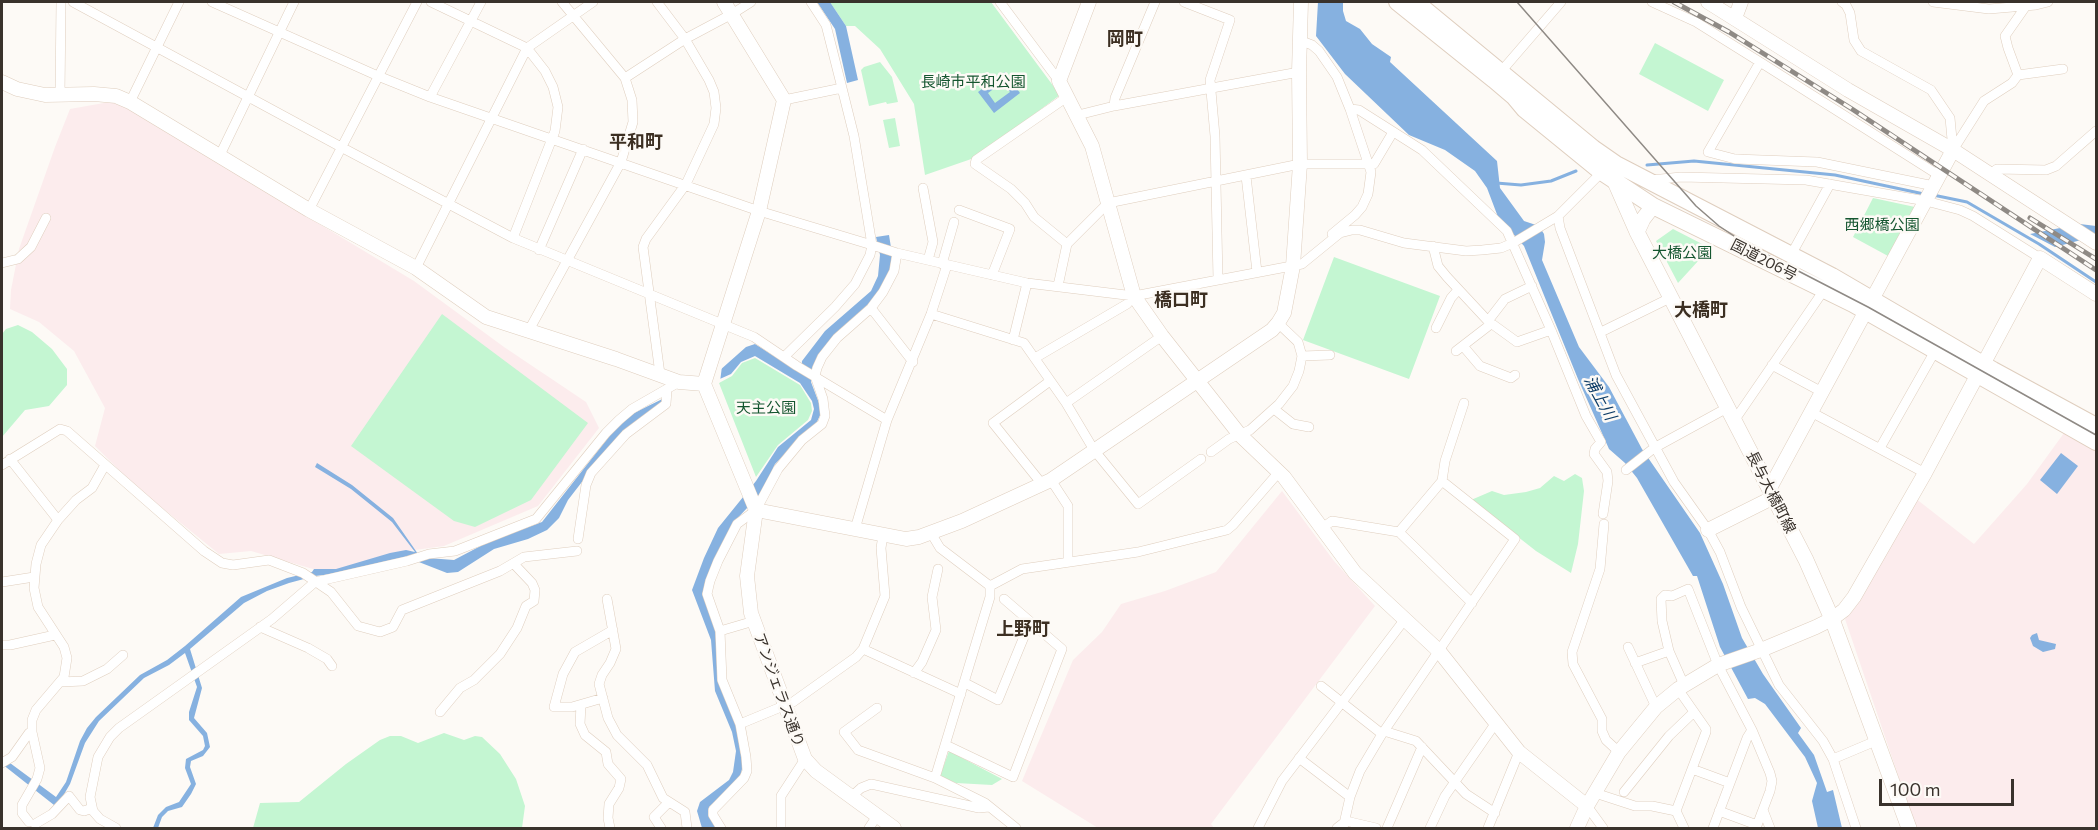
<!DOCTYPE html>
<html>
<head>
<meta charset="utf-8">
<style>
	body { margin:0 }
	#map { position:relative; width:2098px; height:830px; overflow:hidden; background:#fdfaf6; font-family:Commissioner,sans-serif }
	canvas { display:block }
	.frame { position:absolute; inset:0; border:3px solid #39322c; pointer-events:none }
	.scale { position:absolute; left:1879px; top:779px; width:135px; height:27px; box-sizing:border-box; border:3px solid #39322c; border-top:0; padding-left:8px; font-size:18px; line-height:21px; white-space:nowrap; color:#39322c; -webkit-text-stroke:4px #fdfaf6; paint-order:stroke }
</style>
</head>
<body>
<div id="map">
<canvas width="2098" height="830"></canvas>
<div class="frame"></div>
<div class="scale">100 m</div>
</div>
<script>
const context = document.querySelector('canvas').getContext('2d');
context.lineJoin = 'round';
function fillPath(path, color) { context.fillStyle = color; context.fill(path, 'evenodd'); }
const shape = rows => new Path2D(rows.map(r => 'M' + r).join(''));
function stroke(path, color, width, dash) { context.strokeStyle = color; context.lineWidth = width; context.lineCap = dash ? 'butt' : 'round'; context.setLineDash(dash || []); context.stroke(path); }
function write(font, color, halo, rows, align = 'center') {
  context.font = font + ' Commissioner,"Noto Sans JP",sans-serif'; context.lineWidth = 5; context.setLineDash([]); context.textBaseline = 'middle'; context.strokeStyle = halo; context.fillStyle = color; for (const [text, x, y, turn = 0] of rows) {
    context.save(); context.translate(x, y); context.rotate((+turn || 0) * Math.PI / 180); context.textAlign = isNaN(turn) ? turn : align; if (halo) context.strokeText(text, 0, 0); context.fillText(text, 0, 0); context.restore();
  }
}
const education = shape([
	[115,101,414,281,504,347,586,402,599,428,538,506,444,546,401,552,335,572,313,569,251,551,219,554,134,485,95,446,105,408,74,351,39,322,10,309,11,290,19,249,55,147,70,109],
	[2064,433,2096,451,2096,828,1916,828,1845,619,1857,602,1915,498,1974,544,2027,484],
	[1282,491,1334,561,1375,606,1211,824,1214,828,1098,828,1022,781,1073,660,1102,632,1121,604,1165,591,1216,572]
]);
const green = shape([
	[830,2,991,2,1060,95,977,157,925,175,914,104,880,49,855,26,846,26],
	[1655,43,1724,80,1708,111,1639,74],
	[880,62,892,77,898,102,887,104,886,102,869,106,861,70,864,67],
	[895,118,900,146,889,148,883,120],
	[1873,198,1915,207,1888,256,1853,237],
	[1673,229,1710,248,1678,283,1656,241],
	[1334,257,1440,296,1409,379,1303,340],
	[442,314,588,423,531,500,475,527,454,521,351,446],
	[18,325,32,332,52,349,67,369,67,385,49,406,25,410,2,437,2,334,6,329],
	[755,358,800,385,811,403,812,411,808,420,778,445,756,477,719,383,732,376,742,363],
	[1575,474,1582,478,1584,491,1578,544,1571,573,1536,551,1471,500,1492,491,1504,495,1526,492,1540,488,1554,476,1564,481],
	[444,733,464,740,475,736,482,737,500,754,516,779,525,806,522,828,253,828,260,803,299,802,346,764,380,740,390,736,401,736,418,743],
	[949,751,1002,779,992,785,956,783,940,776]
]);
const water = shape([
	[817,2,830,2,846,26,858,80,847,83,835,29],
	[1318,2,1343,2,1343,11,1346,21,1360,29,1372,44,1391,57,1390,62,1497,161,1500,188,1524,221,1539,226,1544,234,1545,242,1542,260,1579,347,1609,387,1642,449,1700,533,1723,584,1742,638,1763,674,1801,728,1798,733,1814,755,1827,792,1833,790,1842,828,1818,828,1812,801,1817,783,1805,757,1765,704,1755,698,1748,699,1720,647,1697,576,1693,576,1637,478,1625,463,1609,449,1578,379,1524,246,1498,217,1487,188,1475,171,1445,150,1409,135,1345,74,1316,36],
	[1005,72,1020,93,994,113,978,92],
	[1003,82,1010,92,995,103,988,93],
	[2080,224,2096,226,2096,236,2055,247,2030,234],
	[889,235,893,260,887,280,877,296,815,365,811,382,822,411,816,424,775,464,762,492,733,523,705,588,719,637,720,680,738,731,743,764,741,774,735,783,709,807,710,817,716,828,702,828,697,811,700,802,729,780,733,772,736,751,732,732,715,691,711,640,692,590,704,558,718,528,756,481,778,447,811,420,814,409,812,401,800,383,755,356,741,362,731,374,677,398,595,465,568,500,559,518,547,530,528,539,494,549,458,572,447,573,406,557,349,572,315,576,289,583,267,591,244,603,190,649,202,688,194,718,207,733,210,747,203,756,191,761,190,767,196,784,191,794,182,807,168,811,162,817,158,828,153,828,158,815,166,807,179,802,191,784,185,768,186,759,203,750,205,746,203,736,189,720,189,712,197,687,185,653,169,665,144,678,99,721,85,743,70,784,59,803,54,805,2,764,10,763,56,797,66,782,80,741,87,728,96,717,140,675,167,660,185,646,241,597,287,578,312,572,314,569,336,569,390,553,406,550,415,552,392,522,351,489,315,467,317,463,352,485,393,518,418,554,428,558,454,560,490,541,542,522,611,434,632,414,719,371,746,347,755,344,801,373,802,361,825,331,871,291,878,276,880,255,876,237],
	[2061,453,2078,466,2057,494,2040,480],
	[2037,633,2039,640,2056,644,2055,649,2043,652,2033,646,2030,638,2032,635]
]);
const pier = shape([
	[722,366,720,382,661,409,668,392]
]);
const stream = shape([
	[1647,165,1694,161,1835,175,1924,194],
	[1496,183,1521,185,1551,181,1576,171],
	[1933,195,1967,202,2039,244,2096,282]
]);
const street = shape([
	[73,2,341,147,513,238,754,337,797,366,887,420],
	[212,2,378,76,430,97,759,211,872,245,870,255,855,284,835,307,785,356],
	[431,2,527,48,545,71,553,87,558,107,555,131,513,238],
	[657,2,685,39,709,80,714,92,716,108,714,124,686,184,646,239,643,247,660,374],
	[811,2,826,25,842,88,854,136,872,245,897,253,1027,283,1134,296,1302,264,1340,233,1352,230,1360,230,1404,243,1466,251,1482,250,1501,248,1513,243,1558,216],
	[1000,2,1059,81],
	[1184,2,1230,20,1210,80,1215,136,1218,280],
	[1652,2,1696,22,1760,62,1708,152,1735,159,1817,162,1934,186],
	[1842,2,1846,5,1850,13,1854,40,1861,51,1931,90,1950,118,1953,150],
	[1933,2,1989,9,2036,5,2048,2],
	[1299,40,1312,45,1319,51,1337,77,1350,109,1371,172,1368,194,1362,207,1355,215,1332,234],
	[1760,62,1940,176],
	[1498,75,1561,2],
	[2018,75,2063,69],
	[625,78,685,39,732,14,751,2],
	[60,96,61,2],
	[430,97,481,2],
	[784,100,842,88],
	[130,102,179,2],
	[1114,106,1115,98,1155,2],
	[1350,109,1359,110,1422,150,1507,231,1551,330,1586,416,1601,442,1595,449,1594,454,1607,472,1608,481,1603,514],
	[1078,115,1114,106,1299,72],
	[1953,150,1984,101,2012,83,2018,75,2008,48,2005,36,2026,6],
	[219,157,294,2],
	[1604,170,1558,216,1560,228,1616,375,1674,482,1708,530,1720,552,1741,607,1779,685,1823,741,1833,759,1856,828],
	[1990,174,1997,169,2046,170,2056,166,2096,131],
	[1246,176,1257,272],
	[1651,180,1681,177,1806,180,1926,201,1960,210,1973,216,2040,258],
	[923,188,933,242,928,260],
	[309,210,417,2],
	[959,210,1010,229,992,275],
	[1067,244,1108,203,1300,164,1374,164,1393,132],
	[1433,246,1438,266,1447,277,1488,321,1517,342,1551,330],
	[539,250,583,149],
	[1791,255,1830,184],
	[2,263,18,259,31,247,46,218],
	[942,264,954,222],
	[416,268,527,48,593,2],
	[1058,286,1067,244,1034,217,1025,203,1011,189,975,164,976,160,1067,97],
	[871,308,913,362],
	[931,314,1024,343,1066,403,1094,450,1138,504,1201,459],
	[1488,321,1505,299,1532,286],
	[1436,328,1451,298,1458,290],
	[528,332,621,162,633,122,632,100,625,78,562,2],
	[1601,332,1672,297],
	[1013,340,1027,283],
	[1463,346,1480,366,1511,378,1515,375],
	[1456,351,1491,324],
	[1302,356,1330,355],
	[1035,358,1127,304,1134,296],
	[1772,365,1822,392],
	[1066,403,1162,336],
	[1274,409,1293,424,1309,427],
	[1811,412,1925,473],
	[1734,421,1824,290],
	[1880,448,1935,351],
	[1211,452,1229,439,1250,430,1279,404,1293,386,1299,371,1302,356,1298,342,1278,323],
	[10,459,58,520],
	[2,465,60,429,67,431,204,551,222,563,233,565,269,560,303,573,331,592,358,626,380,632,393,627,402,610,500,571,524,557,577,551],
	[1626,470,1654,448,1727,408],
	[1051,480,1068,506,1068,562],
	[1042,484,993,423,1050,381],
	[1604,524,1600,569,1572,652,1573,664,1602,719,1602,731,1606,740,1619,752],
	[1322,528,1332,521,1399,532,1472,603],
	[855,529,887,420,931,314,947,265],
	[1399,532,1442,481,1445,461,1464,403],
	[931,533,940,548,990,586],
	[578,539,586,485,591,473,626,434,666,404,667,390],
	[2,582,34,577],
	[990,586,1022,569,1138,552,1227,530,1233,525,1279,472],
	[607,599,616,649,610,663,602,675,599,684,608,718,617,735,647,765,663,798,685,812,687,828],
	[260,627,308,648,327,659,332,666],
	[720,631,754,621],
	[2,645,10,645,55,635],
	[1628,647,1656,707],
	[863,649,961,694],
	[1635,663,1669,651],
	[914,673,922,662,936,630,932,597,938,569],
	[61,682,83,681,107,669,123,655],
	[965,683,998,700,1030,622],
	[1684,685,1669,651,1662,621,1661,599,1665,595,1672,596,1688,589,1718,665,1752,730,1770,773,1772,781,1770,791,1756,828],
	[1321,686,1382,734],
	[1678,689,1706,729,1706,732,1676,811,1684,828],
	[603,698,572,707,554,707,563,674,575,652,613,630],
	[581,705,580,724,585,735,606,752,608,764,621,779,619,788,609,804,608,818,610,828],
	[877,708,844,732,858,750,935,778,985,803,1016,828],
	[440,712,460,688,474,680,500,654,517,628,526,606,534,601,535,590,532,583,514,564],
	[740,724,793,702,856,657,863,649,885,596,881,548,883,535],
	[1384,731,1416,741,1466,794,1495,813],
	[946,745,1013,777,1062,649,1004,599],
	[1299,758,1350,797],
	[1833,759,1878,740],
	[2,763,12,757,29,733,32,732],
	[1692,769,1730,783],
	[935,778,990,597,990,586],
	[1624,792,1669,736,1694,712],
	[1595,793,1635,806,1652,806,1676,811],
	[851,797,861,788,871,784,979,808,989,807],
	[1587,806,1603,828],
	[1763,810,1770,828],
	[1719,811,1757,825],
	[29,822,22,813,22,805,37,779,40,768,32,732,32,720,36,710,64,677,67,658,64,647,38,607,34,588,36,564,41,545,58,520,76,500,92,488,105,465],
	[35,824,52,814,69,796,80,810,84,811,92,808],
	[116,828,100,819,93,811,90,797,98,757,110,737,119,728,272,619,315,582,407,561,429,554,455,551,536,519,606,433,619,420,632,409,679,382],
	[661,828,654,817,668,803],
	[721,828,713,815,713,810,744,778,747,771,746,757,740,724,722,680,720,631,707,594,710,581,718,561,737,524,756,510,778,469,802,440,822,424,825,416,823,399,815,376,817,368,822,357,837,338,871,308,883,292,894,271,897,253],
	[781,828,781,796,805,759],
	[869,828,877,816],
	[1258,828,1282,781,1405,619],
	[1337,828,1346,821,1376,828],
	[1343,828,1350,797,1360,771,1382,734,1515,539,1442,481],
	[1387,828,1422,747],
	[1430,828,1445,796,1495,724],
	[1488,828,1519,752],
	[1713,828,1747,738,1752,730]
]);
const secondary = shape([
	[724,2,784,100,759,211,704,384,756,510,747,576,751,613,805,759,816,771,894,828],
	[1089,2,1059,81,1092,146,1134,296,1162,336,1240,435,1284,477,1355,573,1439,651,1519,752,1587,806],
	[1708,2,1848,90,1953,150,2096,243],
	[1735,18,1741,2],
	[2,82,17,89,45,95,94,94,116,96,130,102,309,210,416,268,486,317,616,359,679,382,704,384],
	[1770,488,1953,150],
	[756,510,906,539,919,537,962,521,1051,480,1272,330,1278,323,1284,313,1293,266,1300,164,1299,72,1301,2],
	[1708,530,1774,497],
	[1577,828,1587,806,1619,752,1656,707,1678,689,1718,665,1761,650,1816,627,1832,619,1844,610,1854,597,1925,473,2040,258,2096,294]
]);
const primary = shape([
	[1615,176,1615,182,1637,232,1806,560,1832,619,1909,828],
	[1637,232,1643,219,1653,206]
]);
const highway = shape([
	[1397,2,1494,80,1514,97,1524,109,1600,171,1653,206,1853,304,2096,442],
	[1416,2,1593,148,1616,164,1832,276,1993,370,2096,426]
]);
const tram = shape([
	[1517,2,1696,206,1719,226,1746,244,1868,307,2096,435]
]);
const rail = shape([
	[1674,2,1729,32,1852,109,2096,270],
	[2030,218,2096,259]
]);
const parkNames = [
	["長崎市平和公園",973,82],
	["西郷橋公園",1882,225],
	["大橋公園",1682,253],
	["天主公園",766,408]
];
const streetNames = [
	["国道206号",1764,260,27],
	["長与大橋町線",1771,492,63],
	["アンジェラス通り",779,690,70]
];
const waterNames = [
	["浦上川",1600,398,61]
];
const quarterNames = [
	["岡町",1125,39],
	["平和町",636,142],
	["橋口町",1181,300],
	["大橋町",1701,310],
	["上野町",1023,629]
];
fillPath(education, '#fceced');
fillPath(green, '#c4f6d2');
fillPath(water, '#86b1e0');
fillPath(pier, '#fdfaf6');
stroke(stream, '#86b1e0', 3);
stroke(street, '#dfcebe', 10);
stroke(secondary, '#dfcebe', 15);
stroke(primary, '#dfcebe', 16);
stroke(highway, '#dfcebe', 18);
stroke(street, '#fff', 9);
stroke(secondary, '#fff', 14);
stroke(primary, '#fff', 15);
stroke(highway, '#fff', 16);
stroke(tram, '#8f8a85', 1.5);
stroke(rail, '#8f8a85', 5);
stroke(rail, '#fdfaf6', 3, [9]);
write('15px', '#155630', '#fdfaf6', parkNames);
write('15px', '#39322c', '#fdfaf6', streetNames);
write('italic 16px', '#0d3c67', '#fdfaf6', waterNames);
write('bold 18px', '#3c2f22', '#fdfaf6', quarterNames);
</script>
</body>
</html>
